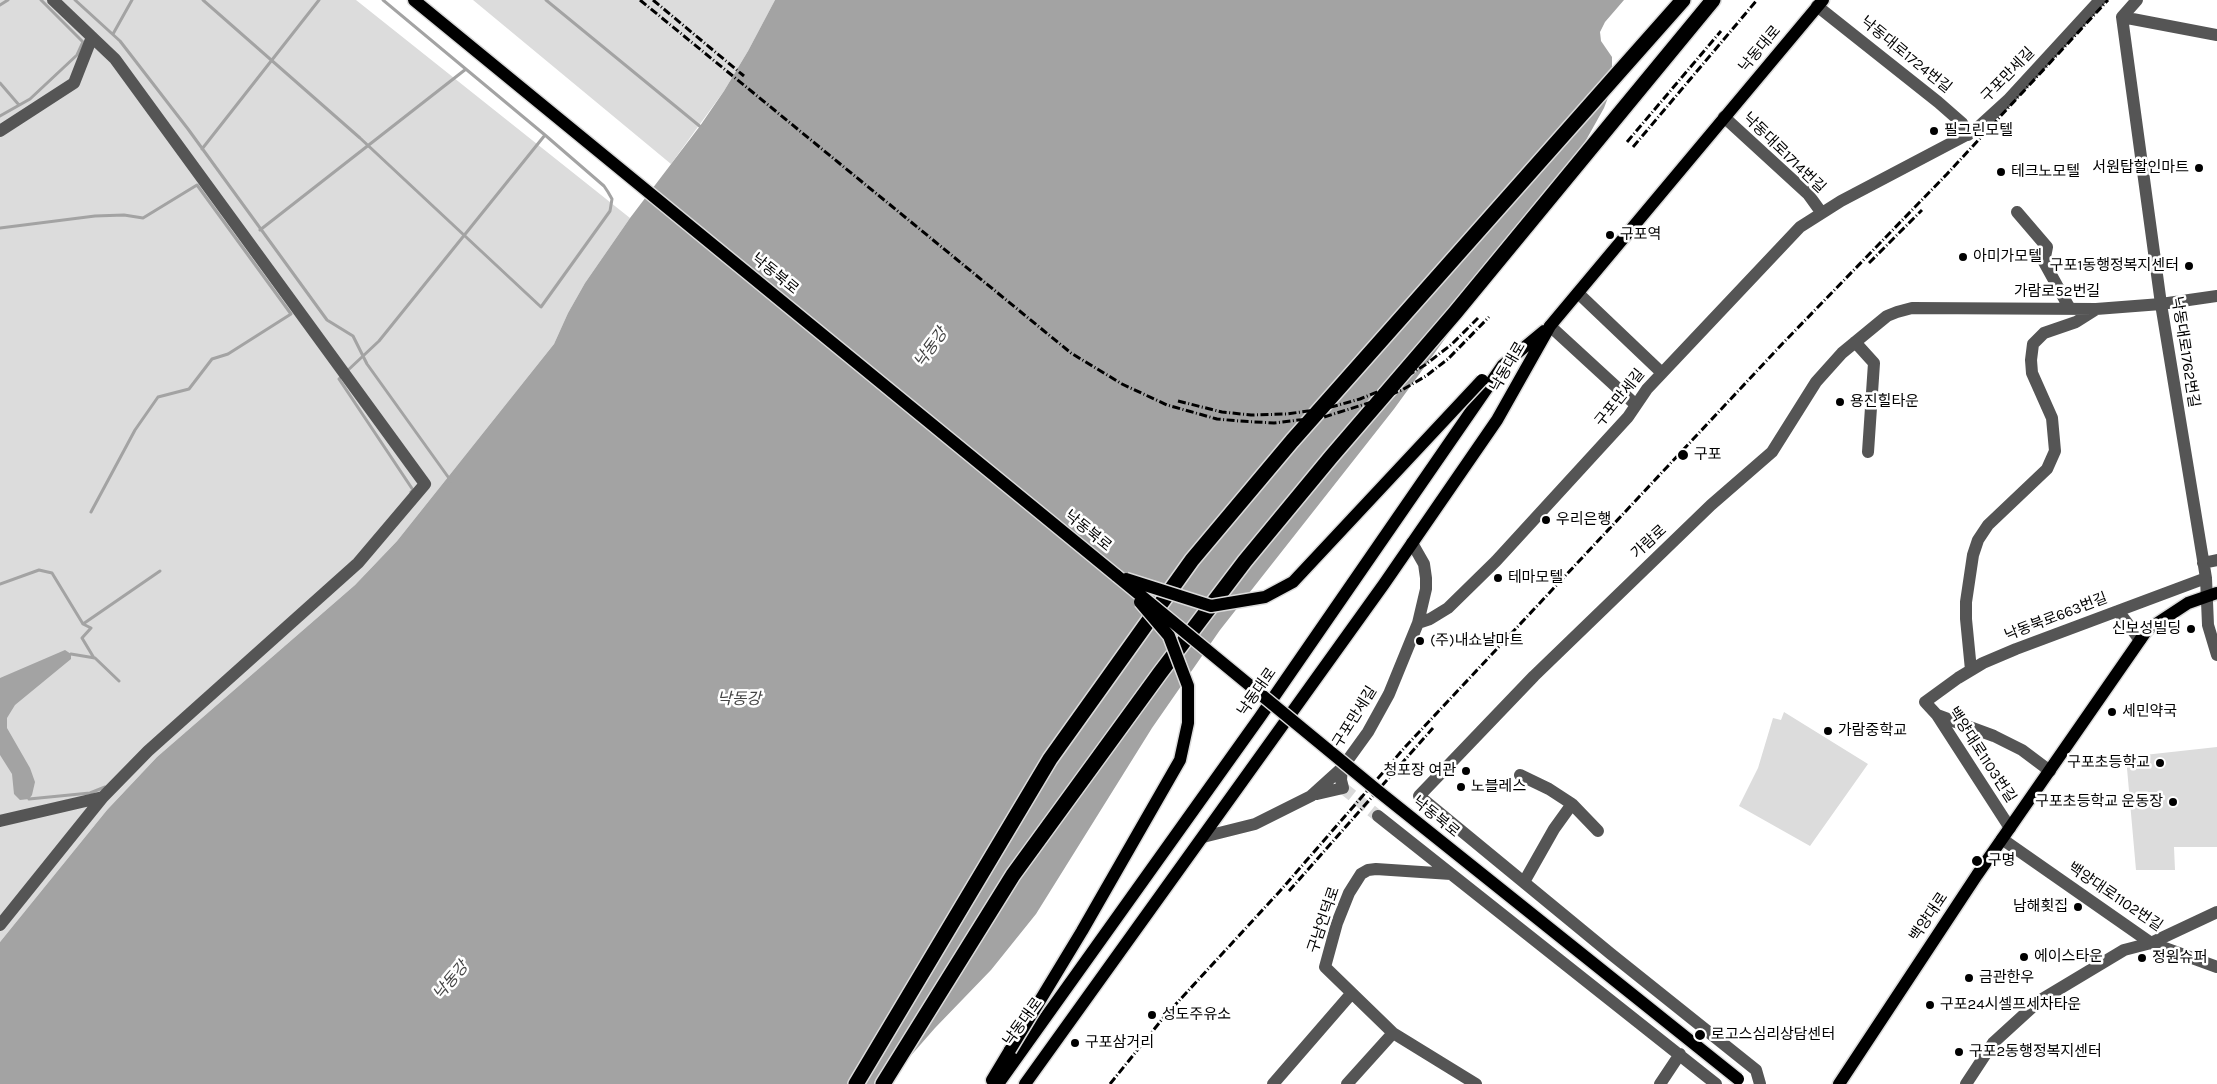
<!DOCTYPE html>
<html>
<head>
<meta charset="utf-8">
<style>
	body { margin:0 }
	canvas { display:block; background:#fff }
</style>
</head>
<body>
<canvas width="2217" height="1084"></canvas>
<script>
const context = document.querySelector('canvas').getContext('2d');
context.lineJoin = 'round';
function fillPath(path, color) { context.fillStyle = color; context.fill(path, 'evenodd'); }
const shape = rows => new Path2D(rows.map(r => 'M' + r).join(''));
function stroke(path, color, width, dash) { context.strokeStyle = color; context.lineWidth = width; context.lineCap = dash ? 'butt' : 'round'; context.setLineDash(dash || []); context.stroke(path); }
function write(font, color, halo, rows, align = 'center') {
  context.font = font + ' Karla,"Noto Sans KR",sans-serif'; context.lineWidth = 5; context.setLineDash([]); context.textBaseline = 'middle'; context.strokeStyle = halo; context.fillStyle = color; for (const [text, x, y, turn = 0] of rows) {
    context.save(); context.translate(x, y); context.rotate((+turn || 0) * Math.PI / 180); context.textAlign = isNaN(turn) ? turn : align; if (halo) context.strokeText(text, 0, 0); context.fillText(text, 0, 0); context.restore();
  }
}
const green = shape([
	[0,0,356,0,630,218,585,283,568,313,554,344,397,541,355,585,157,757,107,810,0,942],
	[473,0,775,0,748,51,724,91,671,164],
	[1784,712,1868,764,1810,846,1739,806,1758,768,1773,718,1781,720],
	[2217,747,2217,847,2174,847,2175,870,2136,870,2126,757]
]);
const water = shape([
	[775,0,1624,0,1605,22,1600,32,1601,41,1612,57,1612,87,1604,108,1576,158,1394,409,1220,630,1152,728,1036,914,991,970,935,1028,886,1084,0,1084,0,942,107,810,157,757,355,585,397,541,554,344,568,313,585,283,630,218,700,126,724,91,748,51],
	[65,650,71,654,71,659,15,705,7,718,7,728,30,768,35,782,32,795,29,799,20,800,14,794,12,774,0,755,0,678]
]);
const stream = shape([
	[75,0,120,41,188,129,327,320,353,336,367,364,451,481],
	[203,0,360,138,541,307,610,211,612,199,608,192,604,186,545,135,383,0],
	[546,0,702,128],
	[0,5,8,0],
	[113,34,132,0],
	[0,83,19,105],
	[0,116,30,99,77,55,83,42,41,0],
	[202,149,319,0],
	[0,228,95,216,124,215,143,218,197,185,291,314,228,354,212,359,189,389,158,397,135,430,91,512],
	[260,230,466,69],
	[346,372,379,341,545,135],
	[342,376,339,379,413,490,411,492],
	[0,584,39,570,52,573,83,624,160,571],
	[83,624,91,628,82,638,94,658],
	[71,654,95,658,119,681],
	[29,799,90,793,105,787]
]);
const minorTunnel = shape([
	[1343,788,1378,816]
]);
const minor = shape([
	[2137,0,2122,17,2161,304,2206,578,2208,625,2217,655],
	[1817,6,1938,102,1962,123,1968,135],
	[2122,17,2217,35],
	[1724,117,1808,194,1821,212],
	[0,131,74,83,92,37],
	[2017,212,2047,247,2044,262,2070,309],
	[1578,293,1662,373],
	[1550,326,1636,405],
	[1855,342,1874,363,1868,452],
	[2203,563,2217,560],
	[2118,611,2140,640],
	[1418,623,1430,619,1448,608,1496,561,1628,417,1647,389,1800,227,1841,201,1974,131,2008,100,2100,0],
	[1971,670,1966,619,1966,602,1973,555,1978,540,1988,525,2047,469,2055,451,2052,418,2032,373,2031,360,2033,344,2044,333,2076,322,2095,310],
	[1937,715,1994,736,2022,750,2050,771],
	[1520,775,1549,789,1572,804],
	[1317,794,1343,788,1341,780,1342,768],
	[1378,816,1716,1084],
	[0,821,103,797],
	[2010,828,1937,715,1925,702,1958,678,1983,663,2016,649,2206,578],
	[1203,837,1255,824,1311,796,1342,768,1368,732,1389,694,1418,623,1426,589,1426,578,1424,564,1412,543],
	[2002,839,2151,943,2217,967],
	[1451,874,1376,869,1368,870,1361,874,1349,893,1337,923,1325,967,1393,1033,1476,1084],
	[1524,882,1554,829,1572,804,1598,831],
	[0,925,103,797,148,751,358,563,425,484,115,59,53,0],
	[1273,1084,1351,994],
	[1347,1084,1393,1033],
	[1660,1084,1680,1054],
	[1760,1084,1756,1070,1611,954,1419,796,1534,676,1711,505,1772,452,1816,382,1842,353,1887,316,1897,312,1912,308,2096,309,2161,304,2217,296],
	[1966,1084,1993,1043,2039,1001,2124,950,2151,943,2217,912]
]);
const major = shape([
	[414,0,1117,576],
	[992,1080,1010,1050],
	[998,1084,1260,717,1503,365,1544,331],
	[1025,1084,1384,584,1497,420,1550,326,1823,0],
	[1839,1084,1977,875,2147,630,2188,603,2217,593]
]);
const highway = shape([
	[856,1084,1050,759,1192,560,1292,441,1683,0],
	[883,1084,1013,875,1160,673,1245,561,1331,457,1455,313,1713,0]
]);
const rail = shape([
	[640,0,1071,353,1122,384,1167,405,1217,419,1239,421,1274,423,1324,417,1378,400,1402,390,1426,376,1448,359,1489,317],
	[653,0,744,76],
	[1627,142,1721,31],
	[1633,147,1757,0],
	[1869,263,1922,210],
	[1178,401,1222,412,1251,415,1286,414,1324,409,1360,399,1387,388,1425,365,1452,344,1478,318],
	[1289,891,1433,728],
	[1110,1084,1164,1017,1280,891,1406,746,1784,342,1947,174,2108,0]
]);
const majorBridge = shape([
	[1117,576,1378,791,1738,1079],
	[1126,579,1211,606,1265,597,1293,582,1482,380],
	[1010,1050,1082,931,1180,760,1188,723,1188,686,1169,636,1140,602]
]);
const markers = [
	[1934,131,5,"#000"],
	[2199,168,5,"#000"],
	[2001,172,5,"#000"],
	[1610,235,5,"#000"],
	[1963,257,5,"#000"],
	[2189,266,5,"#000"],
	[1840,402,5,"#000"],
	[1683,455,6,"#000"],
	[1546,520,5,"#000"],
	[1498,578,5,"#000"],
	[2191,629,5,"#000"],
	[1420,641,5,"#000"],
	[2112,712,5,"#000"],
	[1828,731,5,"#000"],
	[2160,763,5,"#000"],
	[1466,771,5,"#000"],
	[1461,787,5,"#000"],
	[2173,802,5,"#000"],
	[1977,861,6,"#000"],
	[2078,907,5,"#000"],
	[2024,957,5,"#000"],
	[2142,958,5,"#000"],
	[1969,978,5,"#000"],
	[1930,1005,5,"#000"],
	[1152,1015,5,"#000"],
	[1700,1035,6,"#000"],
	[1075,1043,5,"#000"],
	[1959,1052,5,"#000"]
];
const streetNames = [
	["낙동대로",1760,49,-50],
	["낙동대로1724번길",1906,55,39],
	["구포만세길",2008,75,-46],
	["낙동대로1714번길",1784,153,44],
	["낙동북로",775,274,39],
	["가람로52번길",2057,292],
	["낙동대로1762번길",2185,352,81],
	["낙동대로",1508,367,-60],
	["구포만세길",1620,398,-51],
	["낙동북로",1088,531,39],
	["가람로",1649,542,-42],
	["낙동북로663번길",2056,617,-21],
	["낙동대로",1257,692,-55],
	["구포만세길",1355,717,-58],
	["백양대로1103번길",1982,755,57],
	["낙동북로",1436,817,39],
	["백양대로1102번길",2115,897,34],
	["백양대로",1929,917,-56],
	["구남언덕로",1324,920,-71],
	["낙동대로",1023,1022,-54]
];
const poiNames = [
	["필그린모텔",1944,131],
	["서원탑할인마트",2189,168,"right"],
	["테크노모텔",2011,172],
	["구포역",1620,235],
	["아미가모텔",1973,257],
	["구포1동행정복지센터",2179,266,"right"],
	["용진힐타운",1850,402],
	["구포",1694,455],
	["우리은행",1556,520],
	["테마모텔",1508,578],
	["신보성빌딩",2181,629,"right"],
	["(주)내쇼날마트",1430,641],
	["세민약국",2122,712],
	["가람중학교",1838,731],
	["구포초등학교",2150,763,"right"],
	["청포장 여관",1456,771,"right"],
	["노블레스",1471,787],
	["구포초등학교 운동장",2163,802,"right"],
	["구명",1988,861],
	["남해횟집",2068,907,"right"],
	["에이스타운",2034,957],
	["정원슈퍼",2152,958],
	["금관한우",1979,978],
	["구포24시셀프세차타운",1940,1005],
	["성도주유소",1162,1015],
	["로고스심리상담센터",1711,1035],
	["구포삼거리",1085,1043],
	["구포2동행정복지센터",1969,1052]
];
const waterNames = [
	["낙동강",931,348,-54],
	["낙동강",739,699],
	["낙동강",451,981,-50]
];
fillPath(green, '#dcdcdc');
fillPath(water, '#a3a3a3');
stroke(stream, '#a3a3a3', 3);
stroke(minorTunnel, '#d9d9d9', 12, [12, 6]);
stroke(major, '#dbdbdb', 15);
stroke(highway, '#dbdbdb', 18);
stroke(minor, '#555', 12);
stroke(major, '#000', 12);
stroke(highway, '#000', 15);
stroke(rail, '#000', 3, [8, 2.5, 1, 2.5]);
stroke(majorBridge, '#dbdbdb', 15, []);
stroke(majorBridge, '#000', 12);
for (const [x, y, r, color] of markers) { const dot = new Path2D(); dot.arc(x, y, r, 0, 2 * Math.PI); context.fillStyle = color; context.fill(dot); stroke(dot, '#fff', 2); }
write('15px', '#000', '#fff', streetNames);
write('15px', '#000', '#fff', poiNames, 'left');
write('italic 16px', '#444', '#fff', waterNames);
</script>
</body>
</html>
